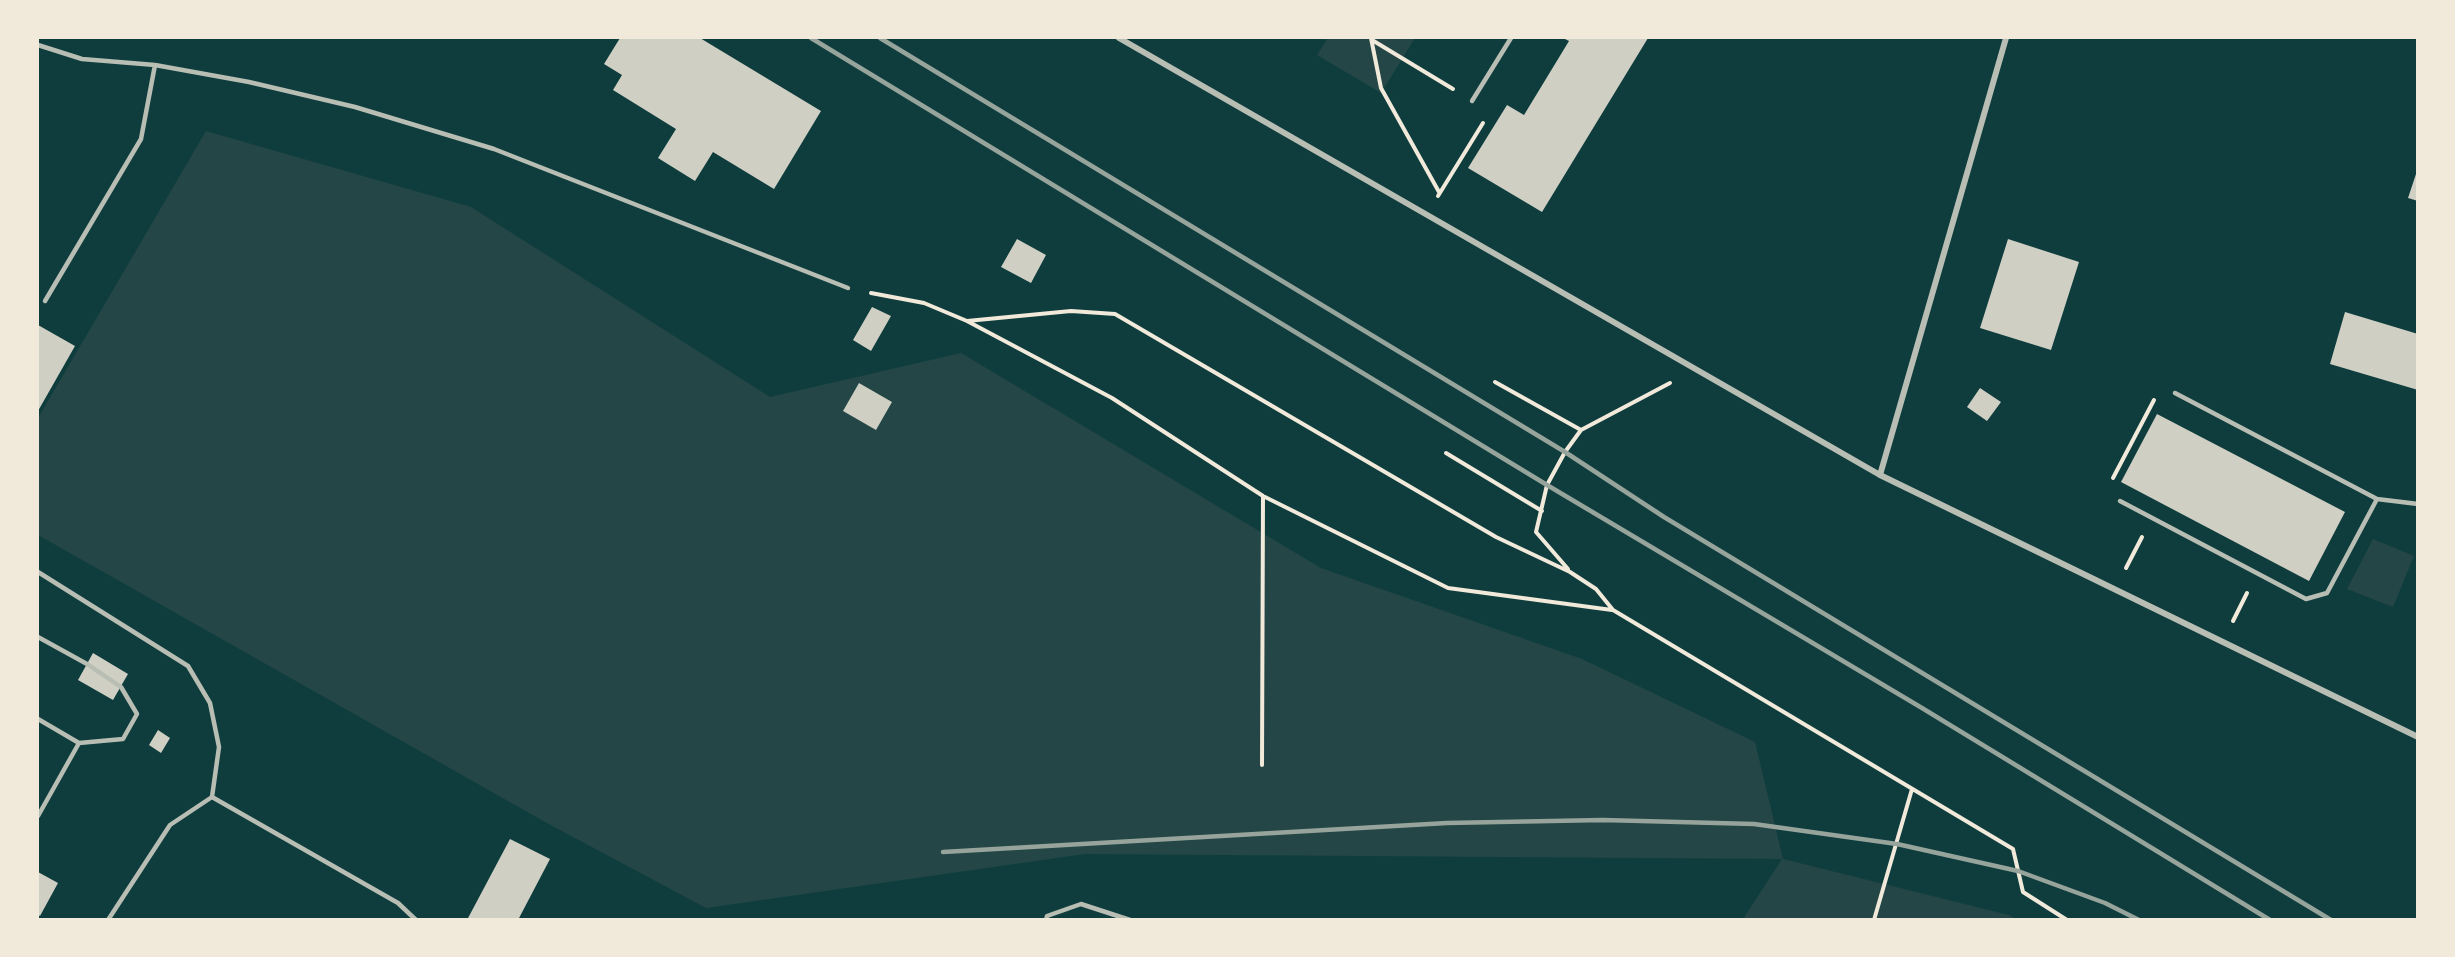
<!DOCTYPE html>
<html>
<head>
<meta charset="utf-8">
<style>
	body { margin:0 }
	#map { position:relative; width:2455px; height:957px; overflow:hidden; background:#0f3d3e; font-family:"Fira Sans",sans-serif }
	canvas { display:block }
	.frame { position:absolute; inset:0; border:39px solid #f1e9da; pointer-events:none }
</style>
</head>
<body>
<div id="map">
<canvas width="2455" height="957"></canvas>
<div class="frame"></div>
</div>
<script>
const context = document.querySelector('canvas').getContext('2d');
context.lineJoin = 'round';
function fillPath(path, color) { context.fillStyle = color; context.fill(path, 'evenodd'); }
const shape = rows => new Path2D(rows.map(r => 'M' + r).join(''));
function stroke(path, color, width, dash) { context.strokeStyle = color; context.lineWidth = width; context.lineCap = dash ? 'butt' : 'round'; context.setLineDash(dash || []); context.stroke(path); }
const green = shape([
	[1328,38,1415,38,1381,93,1317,55],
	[206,131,471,207,770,397,961,353,1321,568,1582,659,1755,742,1783,859,2009,915,2016,919,1743,919,1782,859,1085,854,706,908,545,822,38,535,38,418],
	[2373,539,2414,556,2393,607,2347,589]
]);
const building = shape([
	[620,38,700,38,821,111,774,189,713,152,695,181,658,158,676,129,613,90,622,75,604,64],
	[1563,38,1648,38,1542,212,1468,168,1507,105,1524,115,1569,41],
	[2417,171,2418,171,2418,201,2408,198],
	[1017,239,1046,255,1031,283,1001,267],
	[2008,239,2079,262,2051,350,1980,328],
	[872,307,891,316,871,351,853,340],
	[2345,312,2418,334,2418,390,2330,364],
	[38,325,75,346,38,411],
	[859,383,892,402,876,430,843,411],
	[1980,388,2001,402,1987,421,1967,407],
	[2157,414,2345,512,2309,581,2121,482],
	[93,653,128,674,113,700,78,680],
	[158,730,170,738,161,753,149,745],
	[510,839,550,859,518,920,467,920],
	[38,872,58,883,40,916,38,915]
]);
const path = shape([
	[1371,38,1381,88,1439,192],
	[1372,40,1453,89],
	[1438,196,1483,123],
	[871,293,924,303,967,321,1112,398,1263,496,1448,588,1612,610],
	[967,321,1071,311,1115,314,1496,537,1570,572,1596,589,1613,610,2013,849,2023,892,2067,920],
	[1495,382,1581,430],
	[1446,453,1542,511],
	[2113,478,2154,400],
	[2126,568,2142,537],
	[1568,569,1536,532,1547,485,1565,452,1581,430,1670,383],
	[2233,621,2247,593],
	[1262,765,1263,496],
	[1874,920,1912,789]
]);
const service = shape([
	[38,45,82,59,155,65,249,82,355,107,494,149,848,288],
	[1472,101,1511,38],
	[45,301,141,139,155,65],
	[2175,393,2377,499],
	[2120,501,2306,599,2327,593,2377,499,2418,504],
	[38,572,188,666,210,703,219,747,212,797,170,825,108,920],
	[38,637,87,664,121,687,137,714,123,739,79,743,38,719],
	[212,797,398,903,416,920],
	[38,816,79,743],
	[1046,920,1047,916,1081,904,1130,920]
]);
const minor = shape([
	[1119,38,1880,475,2418,737],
	[1880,475,2006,38]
]);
const rail = shape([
	[811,38,1547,485,1922,708,2270,920],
	[880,38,1565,452,1664,517,2331,920],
	[943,852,1447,823,1603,820,1754,824,1897,844,2018,871,2105,903,2139,920]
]);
fillPath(green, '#244646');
fillPath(building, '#cfcfc3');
stroke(path, '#f1e9da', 4);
stroke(service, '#b8beb3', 4.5);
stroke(minor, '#b8beb3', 6);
stroke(rail, '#97a49c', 4.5);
</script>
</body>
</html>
